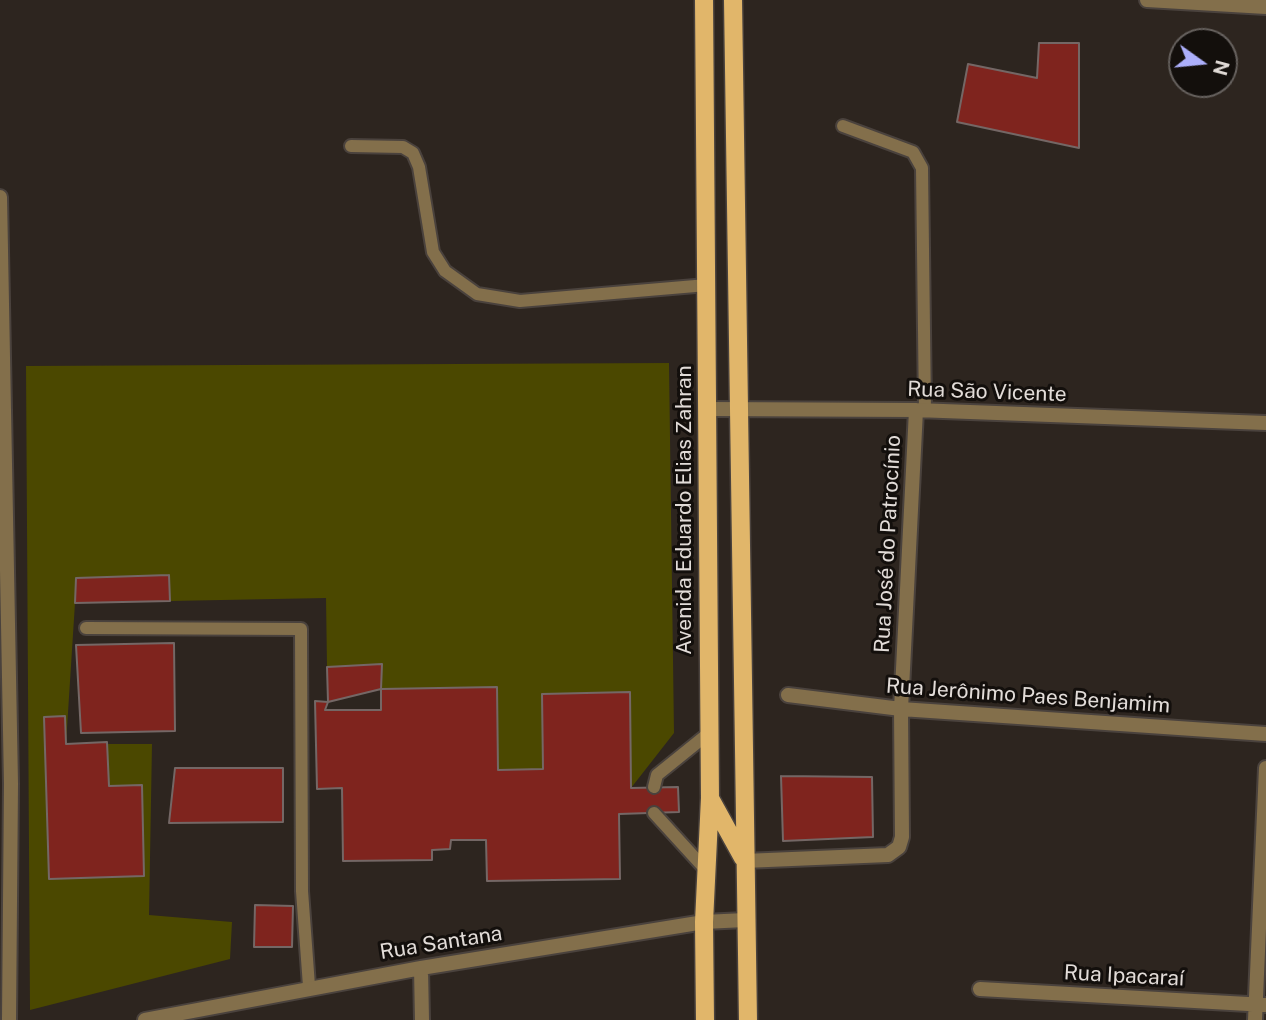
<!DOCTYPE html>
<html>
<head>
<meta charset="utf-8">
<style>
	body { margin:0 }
	#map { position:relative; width:1266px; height:1020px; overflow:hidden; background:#2d251f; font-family:"Public Sans",sans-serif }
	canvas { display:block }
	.north { position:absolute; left:1168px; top:28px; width:70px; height:70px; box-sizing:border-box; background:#130f0c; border:2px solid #66615e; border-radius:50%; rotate:105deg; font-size:19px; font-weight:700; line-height:28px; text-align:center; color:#e2dcd8 }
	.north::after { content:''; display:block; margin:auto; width:24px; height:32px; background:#acaffb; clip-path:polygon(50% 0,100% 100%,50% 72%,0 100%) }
</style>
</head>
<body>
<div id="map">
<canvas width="1266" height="1020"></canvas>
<div class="north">N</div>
</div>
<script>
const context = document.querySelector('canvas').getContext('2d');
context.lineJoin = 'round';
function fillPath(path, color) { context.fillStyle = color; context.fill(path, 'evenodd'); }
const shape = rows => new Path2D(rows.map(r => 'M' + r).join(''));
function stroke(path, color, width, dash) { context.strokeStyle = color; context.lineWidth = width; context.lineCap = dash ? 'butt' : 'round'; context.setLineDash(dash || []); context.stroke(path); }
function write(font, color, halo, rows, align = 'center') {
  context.font = font + ' "Public Sans",sans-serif'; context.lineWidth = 6; context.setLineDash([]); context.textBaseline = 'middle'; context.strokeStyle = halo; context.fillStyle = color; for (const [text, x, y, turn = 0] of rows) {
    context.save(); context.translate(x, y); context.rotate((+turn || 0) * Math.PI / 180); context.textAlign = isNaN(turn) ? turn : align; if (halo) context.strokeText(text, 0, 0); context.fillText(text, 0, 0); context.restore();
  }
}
const green = shape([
	[669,363,674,733,631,788,630,693,543,694,543,769,498,770,497,687,381,689,382,664,327,667,326,598,170,601,169,575,75,603,66,744,152,744,149,915,232,922,230,959,30,1010,26,366]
]);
const building = shape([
	[1039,43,1079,43,1079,148,957,122,968,64,1037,78,1039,43],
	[169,575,170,601,75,603,76,578,169,575],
	[174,643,175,731,81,733,76,645,174,643],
	[382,664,381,689,328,702,327,667,382,664],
	[497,687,498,770,543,769,542,694,630,692,631,788,678,787,679,812,619,814,620,879,487,881,486,840,451,840,450,849,432,850,432,860,343,861,342,788,317,789,315,701,328,702,325,710,381,710,381,689,497,687],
	[65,716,66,744,107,742,109,786,142,785,144,876,49,879,44,717,65,716],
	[175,768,283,768,283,822,169,823,175,768],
	[781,776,872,777,873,837,783,841,781,776],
	[255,905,293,906,292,947,254,947,255,905]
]);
const lane = shape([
	[843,126,913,152,922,168,925,411],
	[351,146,403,147,413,153,419,167,433,252,445,271,477,294,520,301,707,285],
	[86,628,301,629,302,891,309,986],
	[654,787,657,775,709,733],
	[654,813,706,870]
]);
const street = shape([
	[1147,0,1266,7],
	[0,197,11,784,9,1020],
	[707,409,916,410,1266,423],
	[788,695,901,709,1266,734],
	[744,861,888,855,899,847,902,837,901,709,916,410],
	[421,968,422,1020],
	[980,989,1266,1005],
	[145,1020,421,968,704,922,745,920],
	[1255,1020,1266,768]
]);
const primary = shape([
	[704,0,710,798,704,922,705,1020],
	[733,0,748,1020],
	[711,800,743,858]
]);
const streetNames = [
	["Rua São Vicente",987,392,2],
	["Avenida Eduardo Elias Zahran",685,510,-90],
	["Rua José do Patrocínio",888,544,-87],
	["Rua Jerônimo Paes Benjamim",1028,696,4],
	["Rua Santana",441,943,-9],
	["Rua Ipacaraí",1124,976,3]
];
fillPath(green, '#4b4800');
fillPath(building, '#7f241e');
stroke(building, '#746765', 2);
stroke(lane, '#4a423d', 16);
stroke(street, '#4a423d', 18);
stroke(primary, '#4a423d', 21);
stroke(lane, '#836f4b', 12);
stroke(street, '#836f4b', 14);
stroke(primary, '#e1b66a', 18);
write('21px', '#e2dcd8', '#130f0c', streetNames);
</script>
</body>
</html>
